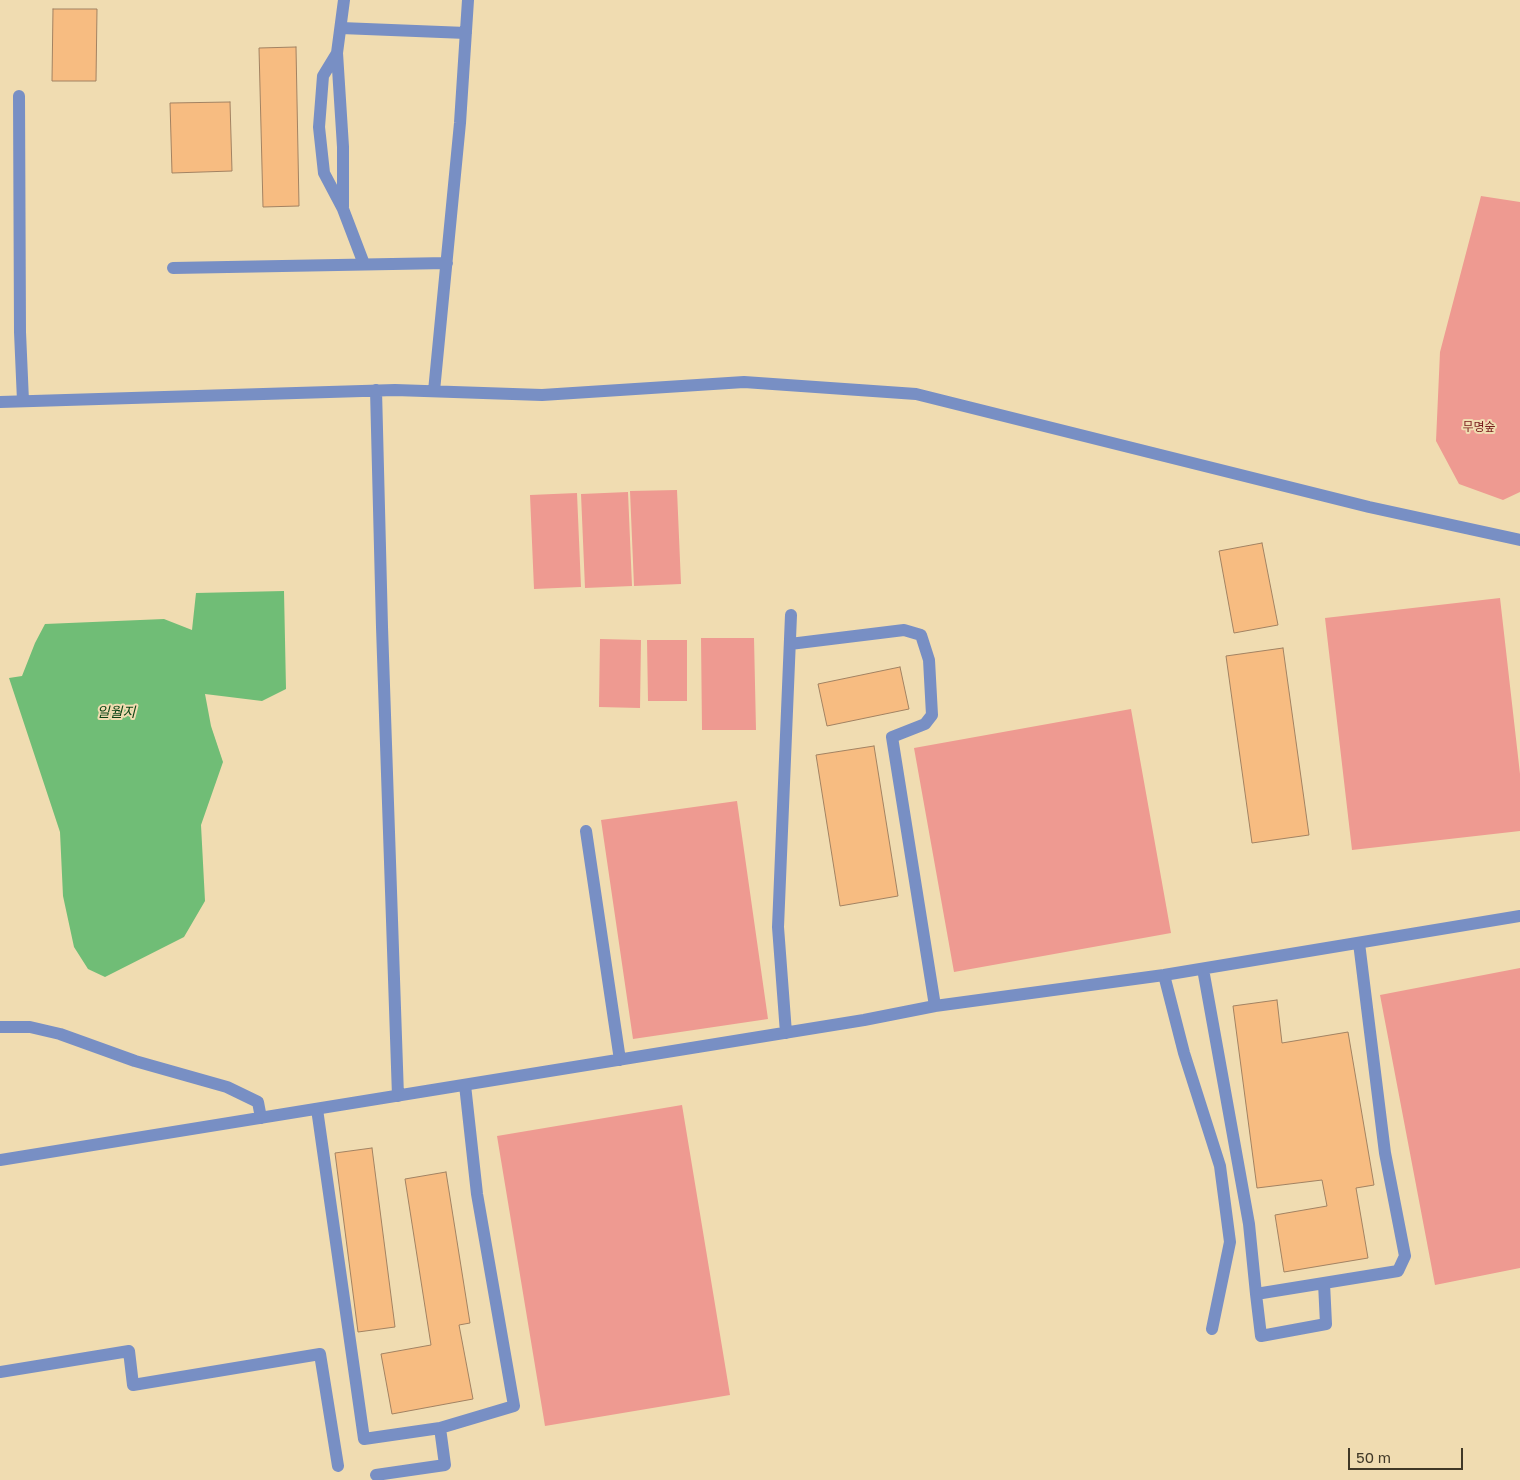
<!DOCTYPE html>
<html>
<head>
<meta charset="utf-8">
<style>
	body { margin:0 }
	#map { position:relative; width:1520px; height:1480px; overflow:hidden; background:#f0dcb1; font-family:"Golos Text",sans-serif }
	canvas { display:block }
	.scale { position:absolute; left:1348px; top:1448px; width:115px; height:22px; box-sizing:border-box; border:2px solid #403827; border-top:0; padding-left:6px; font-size:15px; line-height:18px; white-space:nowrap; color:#403827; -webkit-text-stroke:4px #f0dcb1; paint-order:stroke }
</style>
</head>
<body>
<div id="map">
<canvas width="1520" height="1480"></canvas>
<div class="scale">50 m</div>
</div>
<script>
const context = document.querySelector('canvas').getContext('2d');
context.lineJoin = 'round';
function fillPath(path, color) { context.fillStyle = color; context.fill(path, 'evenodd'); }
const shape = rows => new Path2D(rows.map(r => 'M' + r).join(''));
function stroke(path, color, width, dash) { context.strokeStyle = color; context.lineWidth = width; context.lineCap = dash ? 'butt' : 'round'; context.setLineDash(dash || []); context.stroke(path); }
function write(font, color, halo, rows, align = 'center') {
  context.font = font + ' "Golos Text","Noto Sans KR",sans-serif'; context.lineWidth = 4; context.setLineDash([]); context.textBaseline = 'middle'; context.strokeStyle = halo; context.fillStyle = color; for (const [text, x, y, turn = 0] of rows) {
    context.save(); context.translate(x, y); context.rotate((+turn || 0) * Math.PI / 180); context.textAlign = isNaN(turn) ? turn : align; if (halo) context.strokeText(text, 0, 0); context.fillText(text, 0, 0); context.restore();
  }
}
const green = shape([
	[1481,196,1520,202,1520,492,1503,500,1459,484,1436,441,1440,352],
	[677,490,681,584,634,586,630,491],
	[628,492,632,586,585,588,581,494],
	[577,493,581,587,534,589,530,495],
	[1500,598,1520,774,1520,831,1352,850,1325,618],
	[701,638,754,638,756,730,702,730],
	[600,639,641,640,640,708,599,707],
	[647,640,687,640,687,701,648,701],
	[1131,709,1171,933,954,972,914,748],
	[737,801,768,1019,633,1039,601,820],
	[1520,968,1520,1268,1435,1285,1380,995],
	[682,1105,730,1395,545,1426,497,1136]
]);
const water = shape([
	[284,591,286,689,262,701,205,694,211,726,223,762,201,825,205,901,184,937,105,977,88,969,74,947,63,896,60,832,9,678,22,676,35,643,45,624,164,619,192,630,196,593]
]);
const building = shape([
	[53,9,97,9,96,81,52,81,53,9],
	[296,47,299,206,263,207,259,48,296,47],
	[230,102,232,171,172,173,170,103,230,102],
	[1262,543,1278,625,1234,633,1219,551,1262,543],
	[1283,648,1309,835,1252,843,1226,656,1283,648],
	[900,667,909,709,827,726,818,684,900,667],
	[874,746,898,896,840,906,816,755,874,746],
	[1277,1000,1282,1043,1348,1032,1374,1185,1356,1188,1368,1258,1284,1272,1275,1215,1327,1206,1322,1180,1257,1188,1233,1006,1277,1000],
	[372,1148,395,1327,358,1332,335,1153,372,1148],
	[446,1172,470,1323,459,1325,473,1399,392,1414,381,1354,431,1345,405,1179,446,1172]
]);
const minor = shape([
	[344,0,337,53,323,76,319,127,324,173,343,209,364,264],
	[341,28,466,33],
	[337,53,343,147,343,207],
	[19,96,20,332,23,401],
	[173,268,447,263],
	[376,390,382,627,398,1096],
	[434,391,460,123,468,0],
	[0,402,395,390,542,395,744,382,916,394,1369,507,1520,540],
	[790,644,904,630,921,635,929,660,932,715,925,724,892,737,935,1006],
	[586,831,620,1060],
	[1203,969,1249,1224,1256,1294,1398,1271,1405,1256,1385,1153,1359,943],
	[1164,975,1184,1053,1220,1166,1230,1242,1212,1329],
	[0,1027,30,1027,60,1034,135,1061,227,1087,258,1102,261,1118],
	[786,1033,778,927,791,615],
	[317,1109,364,1439,440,1428,445,1465,376,1475],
	[0,1160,864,1020,935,1006,1164,975,1520,916],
	[1256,1294,1261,1336,1326,1324,1324,1283],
	[0,1372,129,1351,133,1385,320,1354,338,1466],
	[440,1428,514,1406,477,1194,465,1085]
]);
const parkNames = [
	["무명숲",1479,427]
];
const waterNames = [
	["일월지",116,713]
];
fillPath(green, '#ee9a91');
fillPath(water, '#70bd76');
fillPath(building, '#f7bc81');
stroke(building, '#a28262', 1);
stroke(minor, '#788fc4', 12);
write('12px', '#771c1c', '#f0dcb1', parkNames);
write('italic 14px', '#0b4315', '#f0dcb1', waterNames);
</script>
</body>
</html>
